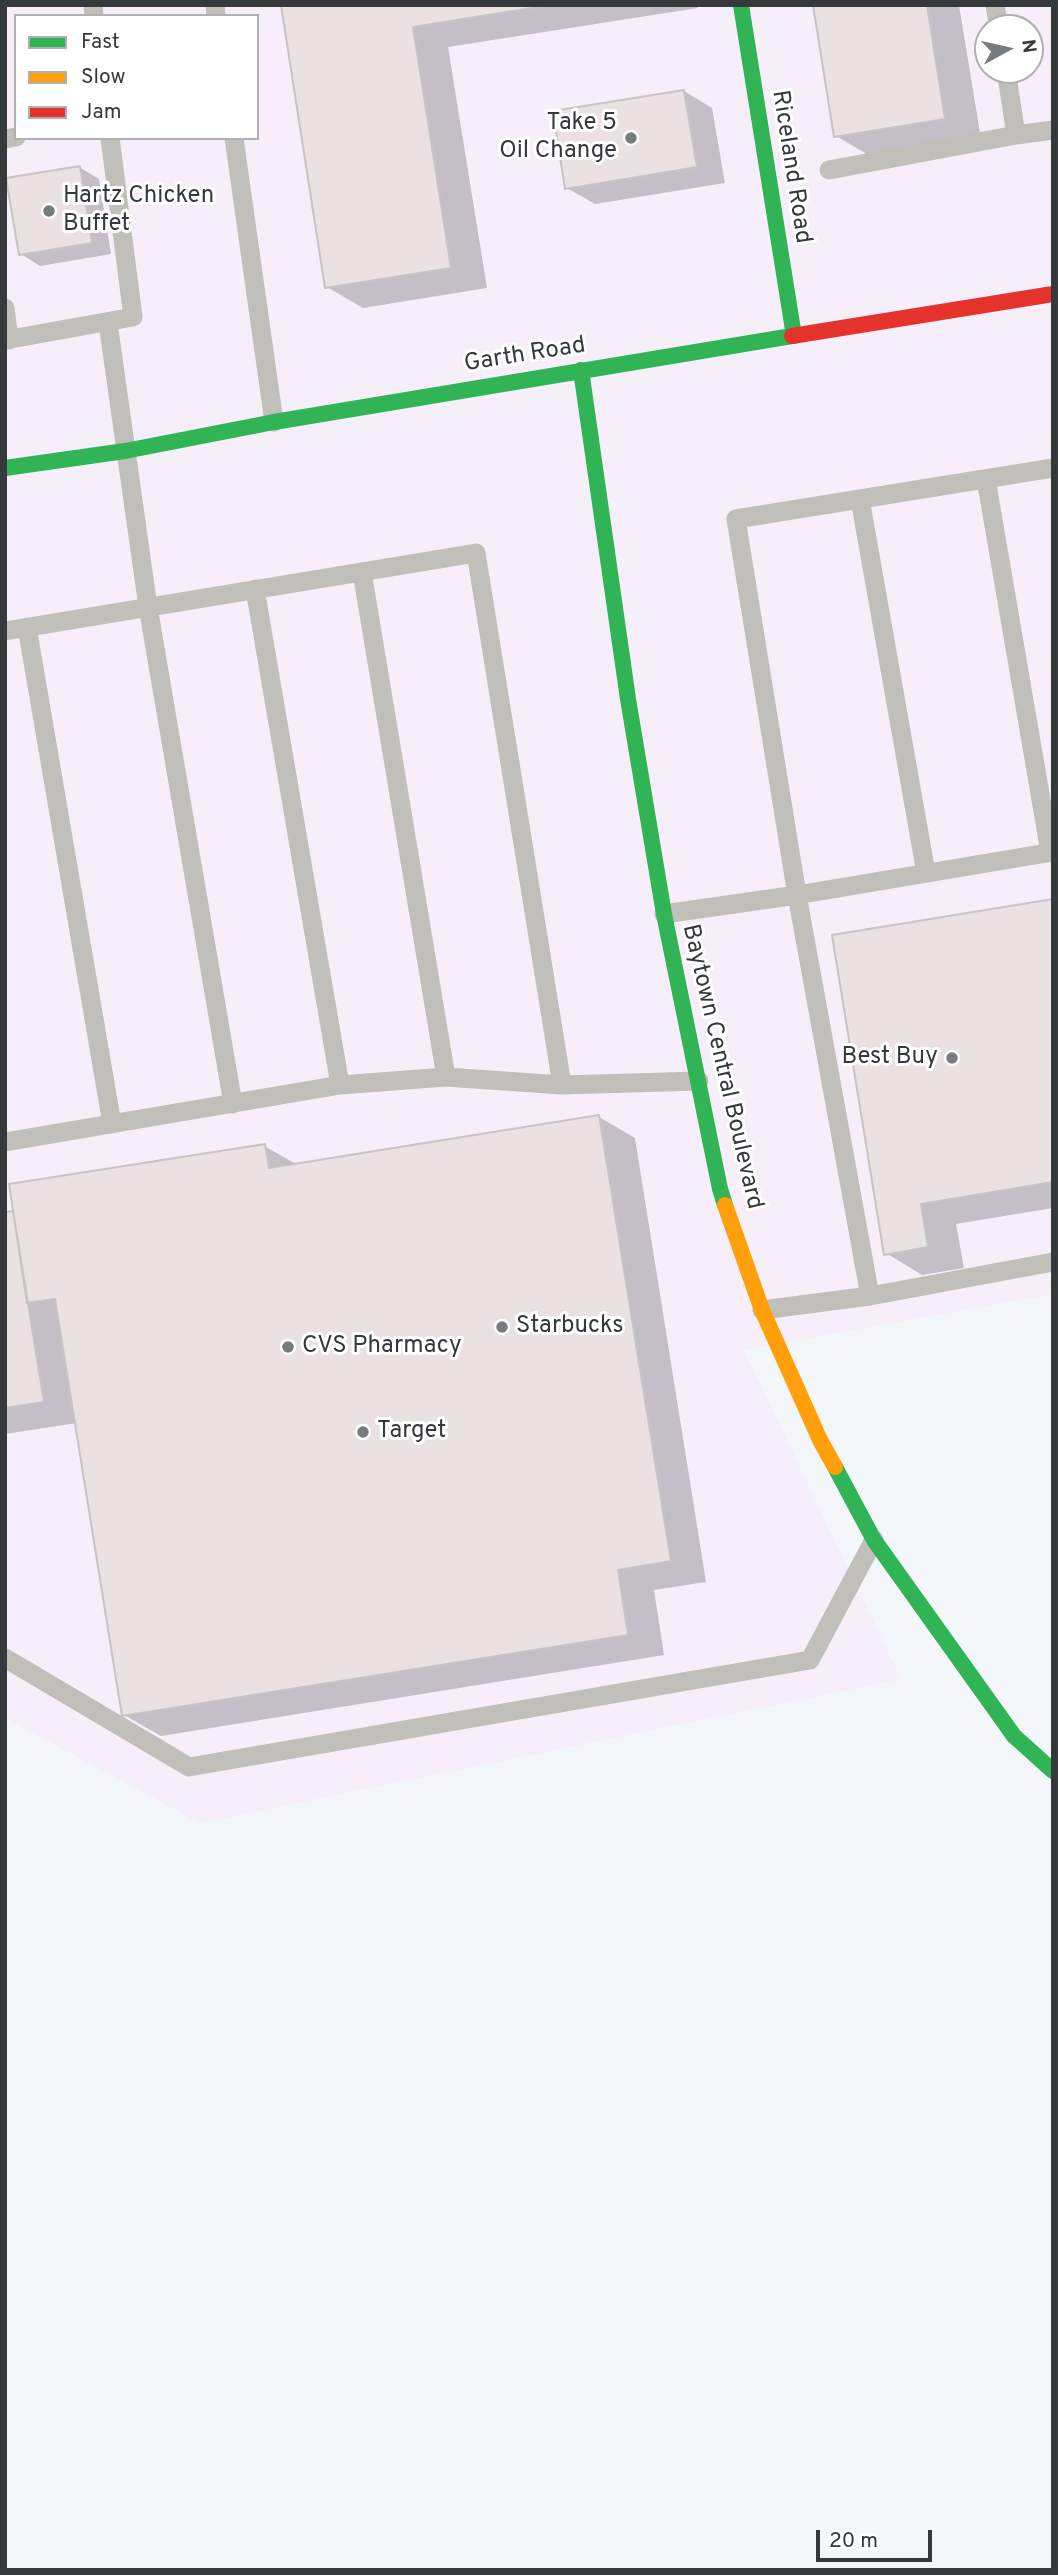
<!DOCTYPE html>
<html>
<head>
<meta charset="utf-8">
<style>
	body { margin:0 }
	#map { position:relative; width:1058px; height:2575px; overflow:hidden; background:#f4f7fa; font-family:Overpass,sans-serif }
	canvas { display:block }
	.frame { position:absolute; inset:0; border:7px solid #35393c; pointer-events:none }
	.legend { position:absolute; left:14px; top:14px; width:245px; height:126px; box-sizing:border-box; background:#fff; border:2px solid #aeb0b1; margin:0; padding:9px 12px; list-style:none; font-size:21px; color:#35393c }
	.legend li { display:flex; align-items:center; gap:14px; height:35px }
	.legend b { width:35px; border:2px solid #aeb0b1 }
	.north { position:absolute; left:974px; top:14px; width:70px; height:70px; box-sizing:border-box; background:#fff; border:2px solid #aeb0b1; border-radius:50%; rotate:82deg; font-size:19px; font-weight:700; line-height:28px; text-align:center; color:#35393c }
	.north::after { content:''; display:block; margin:auto; width:24px; height:32px; background:#787c7e; clip-path:polygon(50% 0,100% 100%,50% 72%,0 100%) }
	.scale { position:absolute; left:816px; top:2530px; width:116px; height:32px; box-sizing:border-box; border:4px solid #35393c; border-top:0; padding-left:9px; font-size:21px; line-height:24px; white-space:nowrap; color:#35393c; -webkit-text-stroke:5px #fff; paint-order:stroke }
</style>
</head>
<body>
<div id="map">
<canvas width="1058" height="2575"></canvas>
<div class="frame"></div>
<ul class="legend">
<li><b style="height:9px;background:#30b455"></b>Fast</li>
<li><b style="height:9px;background:#ff9f0a"></b>Slow</li>
<li><b style="height:9px;background:#e5322d"></b>Jam</li>
</ul>
<div class="north">N</div>
<div class="scale">20 m</div>
</div>
<script>
const context = document.querySelector('canvas').getContext('2d');
context.lineJoin = 'round';
function fillPath(path, color) { context.fillStyle = color; context.fill(path, 'evenodd'); }
const shape = rows => new Path2D(rows.map(r => 'M' + r).join(''));
function stroke(path, color, width, dash) { context.strokeStyle = color; context.lineWidth = width; context.lineCap = dash ? 'butt' : 'round'; context.setLineDash(dash || []); context.stroke(path); }
function write(font, color, halo, rows, align = 'center') {
  context.font = font + ' Overpass,sans-serif'; context.lineWidth = 6; context.setLineDash([]); context.textBaseline = 'middle'; context.strokeStyle = halo; context.fillStyle = color; for (const [text, x, y, turn = 0] of rows) {
    context.save(); context.translate(x, y); context.rotate((+turn || 0) * Math.PI / 180); context.textAlign = isNaN(turn) ? turn : align; if (halo) context.strokeText(text, 0, 0); context.fillText(text, 0, 0); context.restore();
  }
}
const commercial = shape([
	[5,5,1053,5,1053,1294,744,1350,901,1679,200,1823,5,1718],
	[16,16,257,16,257,138,16,138],
	[988,28,1030,28,1030,70,988,70]
]);
const shadow = shape([
	[282,5,697,5,698,8,448,47,487,288,363,308,327,287],
	[815,5,959,5,981,139,872,157,836,136],
	[684,91,712,108,725,183,595,204,567,188],
	[79,167,99,179,111,254,40,266,21,254],
	[1053,900,1053,1208,956,1224,964,1268,922,1275,886,1253],
	[599,1117,635,1138,706,1582,654,1590,664,1655,161,1736,124,1715,77,1423,5,1434,5,1214,264,1146,298,1165]
]);
const building = shape([
	[281,5,550,5,413,27,451,268,325,288,281,5],
	[813,5,927,5,945,119,834,137,813,5],
	[684,90,697,167,565,189,553,111,684,90],
	[80,166,92,243,19,255,6,178,80,166],
	[1053,899,1053,1182,921,1204,928,1247,884,1255,832,935,1053,899],
	[599,1115,671,1561,618,1570,628,1635,122,1716,55,1299,27,1303,9,1184,265,1144,269,1168,599,1115],
	[13,1211,44,1402,5,1408,5,1212,13,1211]
]);
const lane = shape([
	[93,5,94,16],
	[215,5,216,16],
	[995,5,999,28],
	[1006,70,1016,135,1053,130],
	[234,138,274,422],
	[5,139,16,137],
	[829,170,1016,135],
	[5,308,9,340],
	[108,323,148,607,233,1104],
	[5,340,133,317,110,138],
	[986,479,1050,852],
	[860,499,926,873],
	[362,572,446,1077],
	[255,589,340,1085],
	[27,627,112,1124],
	[5,631,476,553,562,1085],
	[664,914,797,895,1053,852],
	[5,1142,340,1085,446,1077,562,1085,699,1081],
	[870,1296,797,895,736,519,1053,468],
	[762,1310,870,1296,1053,1262],
	[5,1658,189,1767,810,1660,874,1540]
]);
const fast = shape([
	[741,5,794,336],
	[581,370,628,699,664,914,720,1189,725,1205],
	[5,468,125,451,274,422,792,336],
	[835,1467,874,1540,1014,1736,1053,1771]
]);
const slow = shape([
	[725,1205,762,1310,820,1440,835,1467]
]);
const jam = shape([
	[792,336,1053,294]
]);
const markers = [
	[631,138,7,"#787c7e"],
	[49,211,7,"#787c7e"],
	[952,1058,7,"#787c7e"],
	[502,1327,7,"#787c7e"],
	[288,1347,7,"#787c7e"],
	[363,1432,7,"#787c7e"]
];
const poiNames = [
	["Take 5",617,124,"right"],
	["Oil Change",617,152,"right"],
	["Hartz Chicken",63,197],
	["Buffet",63,225],
	["Best Buy",938,1058,"right"],
	["Starbucks",516,1327],
	["CVS Pharmacy",302,1347],
	["Target",377,1432]
];
const streetNames = [
	["Riceland Road",790,167,81],
	["Garth Road",525,356,-9],
	["Baytown Central Boulevard",721,1067,77]
];
fillPath(commercial, '#f6eef9');
fillPath(shadow, '#0003');
fillPath(building, '#e9e1e2');
stroke(building, '#c6c5c6', 2);
stroke(lane, '#c0bfb9', 19);
stroke(fast, '#30b455', 16);
stroke(slow, '#ff9f0a', 16);
stroke(jam, '#e5322d', 16);
for (const [x, y, r, color] of markers) { const dot = new Path2D(); dot.arc(x, y, r, 0, 2 * Math.PI); context.fillStyle = color; context.fill(dot); stroke(dot, '#fff', 2.5); }
write('24px', '#35393c', '#fff', poiNames, 'left');
write('24px', '#35393c', '#fff', streetNames);
</script>
</body>
</html>
